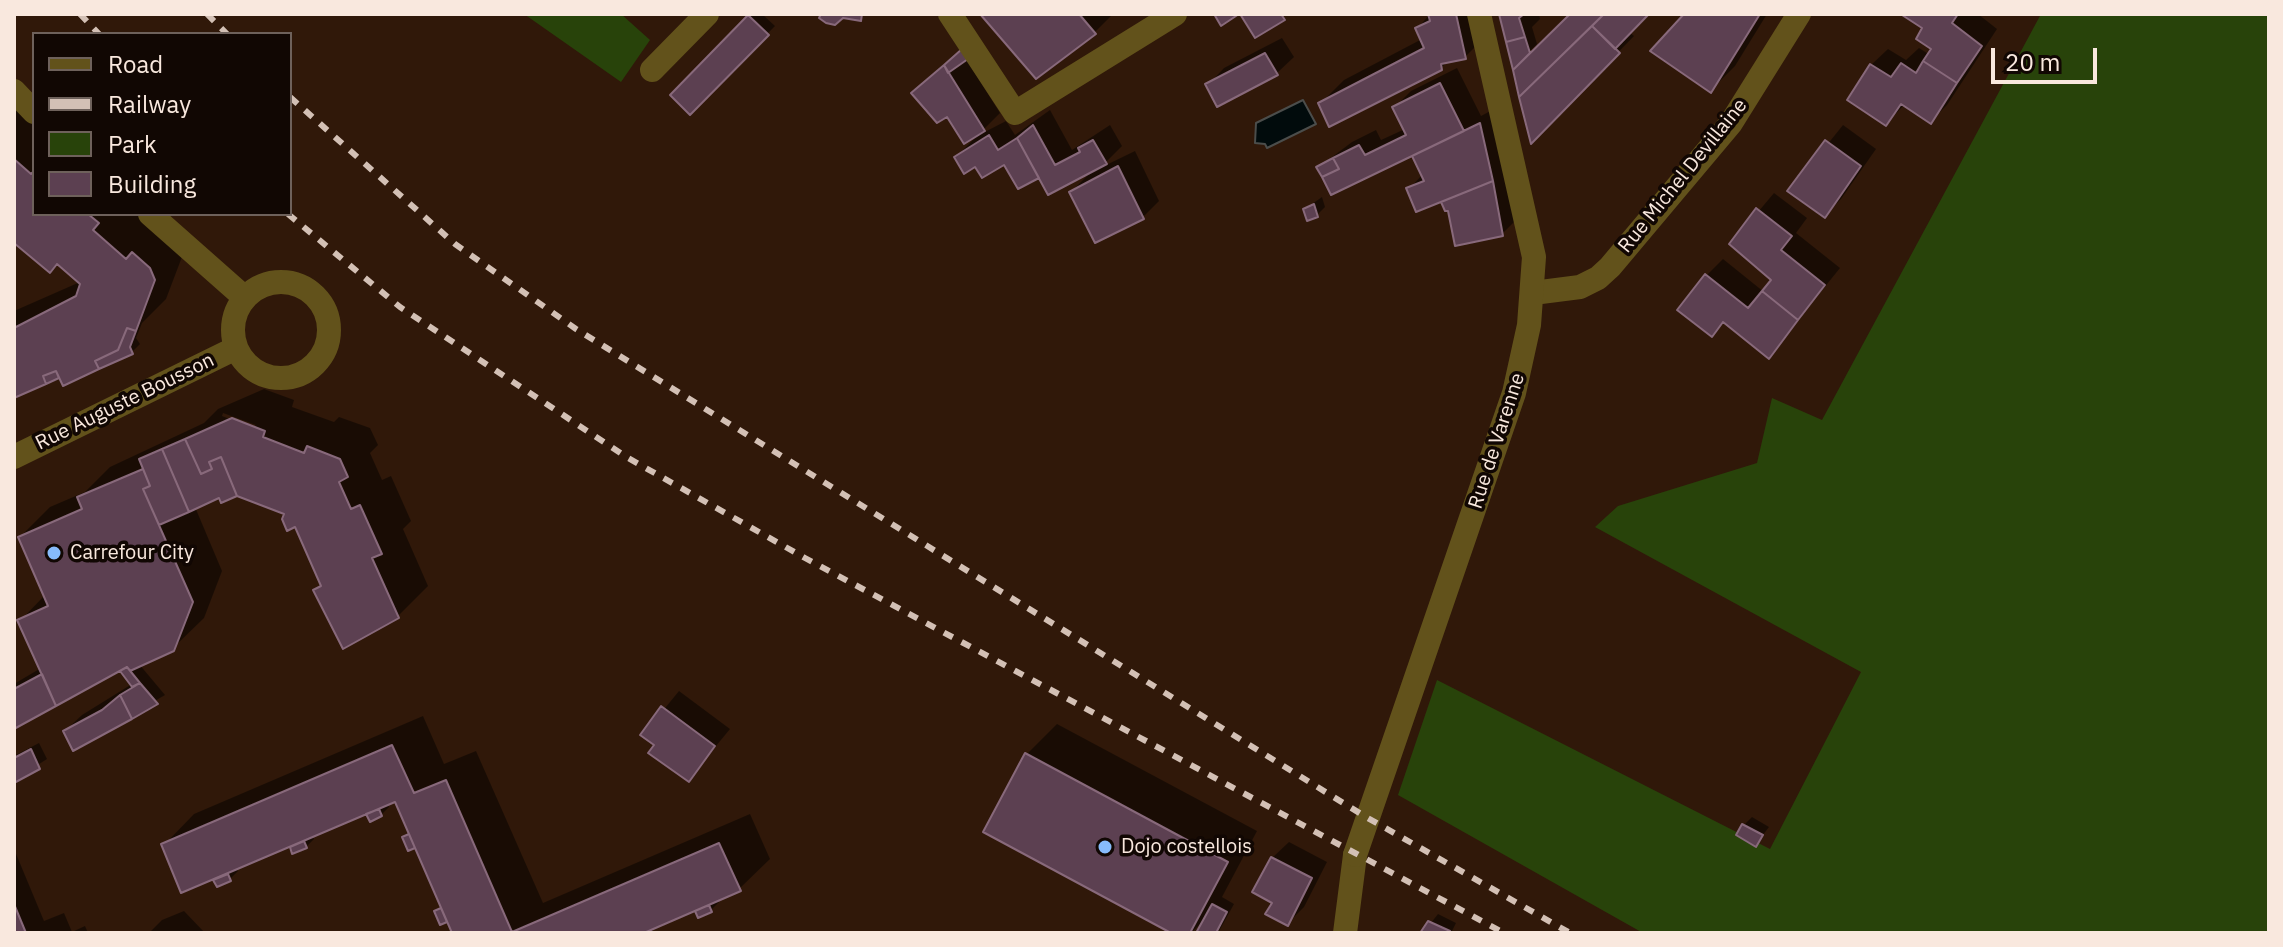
<!DOCTYPE html>
<html>
<head>
<meta charset="utf-8">
<style>
	body { margin:0 }
	#map { position:relative; width:2283px; height:947px; overflow:hidden; background:#301809; font-family:"IBM Plex Sans",sans-serif }
	canvas { display:block }
	.frame { position:absolute; inset:0; border:16px solid #f9e8de; pointer-events:none }
	.legend { position:absolute; left:32px; top:32px; width:260px; height:184px; box-sizing:border-box; background:#110703; border:2px solid #6e615b; margin:0; padding:10px 14px; list-style:none; font-size:24px; color:#f9e8de }
	.legend li { display:flex; align-items:center; gap:16px; height:40px }
	.legend b { width:40px; border:2px solid #6e615b }
	.scale { position:absolute; left:1991px; top:48px; width:106px; height:36px; box-sizing:border-box; border:4px solid #f9e8de; border-top:0; padding-left:10px; font-size:24px; line-height:28px; white-space:nowrap; color:#f9e8de; -webkit-text-stroke:6px #110703; paint-order:stroke }
</style>
</head>
<body>
<div id="map">
<canvas width="2283" height="947"></canvas>
<div class="frame"></div>
<ul class="legend">
<li><b style="height:10px;background:#62521b"></b>Road</li>
<li><b style="height:10px;background:#d3c0b5"></b>Railway</li>
<li><b style="height:22px;background:#28430a"></b>Park</li>
<li><b style="height:22px;background:#5c4051"></b>Building</li>
</ul>
<div class="scale">20 m</div>
</div>
<script>
const context = document.querySelector('canvas').getContext('2d');
context.lineJoin = 'round';
function fillPath(path, color) { context.fillStyle = color; context.fill(path, 'evenodd'); }
const shape = rows => new Path2D(rows.map(r => 'M' + r).join(''));
function stroke(path, color, width, dash) { context.strokeStyle = color; context.lineWidth = width; context.lineCap = dash ? 'butt' : 'round'; context.setLineDash(dash || []); context.stroke(path); }
function write(font, color, halo, rows, align = 'center') {
  context.font = font + ' "IBM Plex Sans",sans-serif'; context.lineWidth = 7; context.setLineDash([]); context.textBaseline = 'middle'; context.strokeStyle = halo; context.fillStyle = color; for (const [text, x, y, turn = 0] of rows) {
    context.save(); context.translate(x, y); context.rotate((+turn || 0) * Math.PI / 180); context.textAlign = isNaN(turn) ? turn : align; if (halo) context.strokeText(text, 0, 0); context.fillText(text, 0, 0); context.restore();
  }
}
const green = shape([
	[524,14,621,14,650,40,621,82],
	[2041,14,2269,14,2269,933,1643,933,1398,795,1437,680,1770,849,1861,672,1595,527,1618,506,1757,463,1772,398,1822,420]
]);
const water = shape([
	[1303,100,1316,124,1267,148,1265,144,1255,143,1256,123,1303,100]
]);
const shadow = shape([
	[752,14,762,14,775,26,690,112,673,95],
	[982,14,1113,14,1094,33],
	[1430,14,1485,14,1489,33,1465,57,1449,60,1441,68,1320,104,1344,80,1422,39,1417,29],
	[1501,14,1539,14,1540,19,1532,27,1537,44,1514,67],
	[1572,14,1647,14,1629,32,1634,36,1532,140,1514,68,1516,70],
	[1687,14,1767,14,1735,66,1711,90],
	[1905,14,1978,14,1997,29,1947,105,1931,121,1905,104,1886,124,1871,65,1888,49,1906,60,1919,48,1930,55,1933,49,1924,27],
	[1282,38,1294,57,1277,73,1218,104,1208,85,1224,68],
	[966,59,1000,113,978,135,914,93],
	[1457,68,1481,116,1496,108,1518,218,1502,234,1446,209,1442,199,1409,189,1423,174,1413,153,1319,167,1352,142,1376,130,1381,140,1405,129,1395,107,1411,91],
	[14,99,34,120,34,214,139,214,185,249,166,299,142,323,136,338,140,344,132,352,14,396,14,311,80,282,58,262,14,240],
	[1050,110,1072,150,1110,125,1122,146,1100,168,1135,151,1159,201,1143,217,1071,192,1093,170,1005,162,976,164,956,157,977,136,1006,121,1015,135],
	[1843,125,1876,149,1841,199,1825,215,1790,191],
	[1774,193,1807,218,1796,233,1840,268,1769,356,1725,321,1712,335,1706,276,1723,259,1764,292,1774,279,1731,244],
	[1322,197,1325,207,1317,215,1305,209],
	[264,389,294,400,292,407,334,422,339,417,370,428,378,445,370,453,382,480,391,476,411,521,403,529,428,586,398,616,315,590,322,583,296,525,287,513,237,494,220,496,195,507,222,571,204,618,172,649,139,664,165,695,74,748,65,731,82,715,132,684,123,671,130,664,14,727,14,684,41,668,20,621,45,595,20,537,50,507,85,492,110,467,204,423,218,409],
	[223,413,256,425,252,428,222,416],
	[679,691,730,729,688,780,643,735],
	[423,716,444,764,476,751,543,903,750,814,770,859,739,889,717,899,719,902,711,910,699,915,696,908,654,926,652,933,456,933,449,917,446,920,436,911,443,904,416,844,414,846,404,837,410,831,396,800,387,803,389,807,381,815,367,812,312,835,314,839,306,847,292,848,298,841,236,868,238,871,230,879,216,880,222,874,164,845,194,814],
	[1057,724,1257,831,1222,897,1234,904,1218,933,1199,933,1205,919,1191,933,1175,933,1026,755],
	[39,743,47,759,14,780,14,756],
	[1752,817,1769,827,1756,844,1744,825],
	[1289,842,1327,862,1304,907,1288,923,1274,902,1272,858],
	[14,849,44,921,64,913,72,932,85,926,88,933,14,933],
	[184,911,205,933,149,933,162,920],
	[1438,914,1456,923,1451,933,1423,933]
]);
const building = shape([
	[821,14,820,14,862,14,861,21,843,18,835,25,826,23,819,18,821,14],
	[980,14,1079,14,1096,34,1036,79,980,14],
	[1214,14,1239,14,1221,26,1214,14],
	[1240,14,1281,14,1285,20,1255,38,1240,14],
	[1428,14,1456,14,1466,59,1441,64,1442,70,1329,127,1318,103,1424,48,1415,28,1430,21,1428,14],
	[1499,14,1524,14,1519,18,1525,37,1506,42,1499,14],
	[1570,14,1604,14,1519,97,1513,70,1570,14],
	[1604,14,1649,14,1615,49,1592,26,1604,14],
	[1684,14,1760,14,1711,93,1650,51,1684,14],
	[1958,14,1952,23,1982,46,1957,83,1923,61,1931,49,1916,39,1922,28,1902,15,1958,14],
	[748,15,769,35,690,115,670,95,748,15],
	[1592,26,1620,53,1531,144,1519,97,1592,26],
	[1525,37,1530,53,1513,70,1506,42,1525,37],
	[962,49,968,59,948,73,944,65,962,49],
	[1265,53,1278,75,1217,107,1205,84,1265,53],
	[1923,61,1957,83,1931,124,1901,104,1886,126,1847,100,1870,64,1891,77,1901,63,1916,73,1923,61],
	[944,65,985,131,964,144,947,117,937,123,911,93,944,65],
	[1440,83,1464,131,1331,195,1322,177,1339,169,1333,158,1359,145,1365,155,1406,135,1392,107,1440,83],
	[1480,123,1493,181,1416,212,1406,188,1424,181,1412,156,1480,123],
	[1033,125,1055,165,1080,152,1078,148,1093,140,1107,164,1048,195,1017,138,1033,125],
	[989,135,998,150,1017,138,1039,178,1018,189,1004,165,982,178,975,167,964,174,954,157,989,135],
	[1825,140,1861,166,1825,218,1787,191,1825,140],
	[1333,158,1339,169,1322,177,1316,167,1333,158],
	[14,159,31,174,34,171,34,214,88,214,99,223,93,230,126,259,132,252,150,268,155,280,136,331,127,328,118,350,95,361,99,369,63,386,56,371,43,376,46,384,14,398,14,328,76,296,80,284,57,264,50,273,14,243,14,159],
	[1118,166,1144,219,1095,243,1069,192,1118,166],
	[1493,181,1503,236,1455,246,1448,211,1445,211,1441,202,1493,181],
	[1314,204,1318,217,1307,221,1303,209,1314,204],
	[1756,208,1792,236,1781,250,1825,285,1798,320,1762,291,1771,280,1729,244,1756,208],
	[1705,274,1748,308,1762,291,1798,320,1769,359,1723,322,1712,337,1677,310,1705,274],
	[127,328,136,331,130,347,133,354,99,369,95,361,118,350,127,328],
	[56,371,59,378,46,384,43,376,56,371],
	[232,418,265,431,263,437,304,453,307,446,340,459,348,477,339,482,351,509,360,505,382,554,372,558,399,618,343,649,313,590,321,586,295,527,287,531,282,519,284,514,237,496,221,457,209,462,212,469,201,474,185,439,232,418],
	[185,439,201,474,212,469,209,462,221,457,237,496,221,503,219,498,189,512,162,449,185,439],
	[162,449,189,512,159,525,143,489,150,486,139,459,162,449],
	[143,469,150,486,143,489,193,602,174,651,130,671,127,667,56,706,17,620,48,606,18,537,82,509,77,497,143,469],
	[127,667,140,683,132,687,120,671,127,667],
	[42,674,56,706,14,729,14,689,42,674],
	[140,683,158,704,132,719,120,695,140,683],
	[120,695,132,719,73,751,63,731,102,710,120,695],
	[661,706,715,746,689,782,648,753,654,745,640,735,661,706],
	[392,745,414,793,446,780,512,932,719,843,741,891,644,933,452,933,395,802,181,893,161,844,392,745],
	[31,749,40,769,14,783,14,758,31,749],
	[1025,753,1228,862,1190,933,1171,933,983,832,1025,753],
	[379,809,382,816,370,822,366,814,379,809],
	[1742,824,1763,835,1756,847,1736,835,1742,824],
	[409,834,415,848,408,851,402,837,409,834],
	[304,841,307,848,292,854,290,847,304,841],
	[1271,857,1312,878,1288,926,1265,914,1272,903,1252,892,1271,857],
	[228,874,231,881,217,887,213,880,228,874],
	[14,904,26,933,14,933,14,904],
	[1212,904,1227,912,1216,933,1196,933,1212,904],
	[709,905,712,912,698,918,695,911,709,905],
	[441,908,447,922,440,925,434,911,441,908],
	[1428,921,1450,931,1449,933,1420,933,1428,921]
]);
const minor = shape([
	[950,14,1015,113,1175,14],
	[652,70,707,14],
	[14,91,34,112],
	[150,214,245,298],
	'233 330a48 48 0 1 1 96 0a48 48 0 1 1-96 0Z',
	[1533,293,1580,287,1598,278,1610,267,1731,123,1799,14],
	[14,457,236,348],
	[1345,933,1355,855]
]);
const tertiary = shape([
	[1355,855,1514,393,1529,325,1534,257,1479,14]
]);
const rail = shape([
	[80,14,99,34],
	[207,14,227,34],
	[290,97,455,244,576,329,1366,817,1570,933],
	[288,214,400,307,628,458,805,558,1504,933]
]);
const markers = [
	[54,553,8,"#87bbfb"],
	[1105,847,8,"#87bbfb"]
];
const streetNames = [
	["Rue Michel Devillaine",1683,176,-51],
	["Rue Auguste Bousson",125,402,-26],
	["Rue de Varenne",1497,441,-72]
];
const poiNames = [
	["Carrefour City",70,553],
	["Dojo costellois",1121,847]
];
fillPath(green, '#28430a');
fillPath(water, '#010b0c');
stroke(water, '#4b4d4b', 2);
fillPath(shadow, '#0007');
fillPath(building, '#5c4051');
stroke(building, '#88697b', 2);
stroke(minor, '#62521b', 24);
stroke(tertiary, '#62521b', 24);
stroke(rail, '#d3c0b5', 6, [10, 10]);
for (const [x, y, r, color] of markers) { const dot = new Path2D(); dot.arc(x, y, r, 0, 2 * Math.PI); context.fillStyle = color; context.fill(dot); stroke(dot, '#110703', 3); }
write('20px', '#f9e8de', '#110703', streetNames);
write('20px', '#f9e8de', '#110703', poiNames, 'left');
</script>
</body>
</html>
